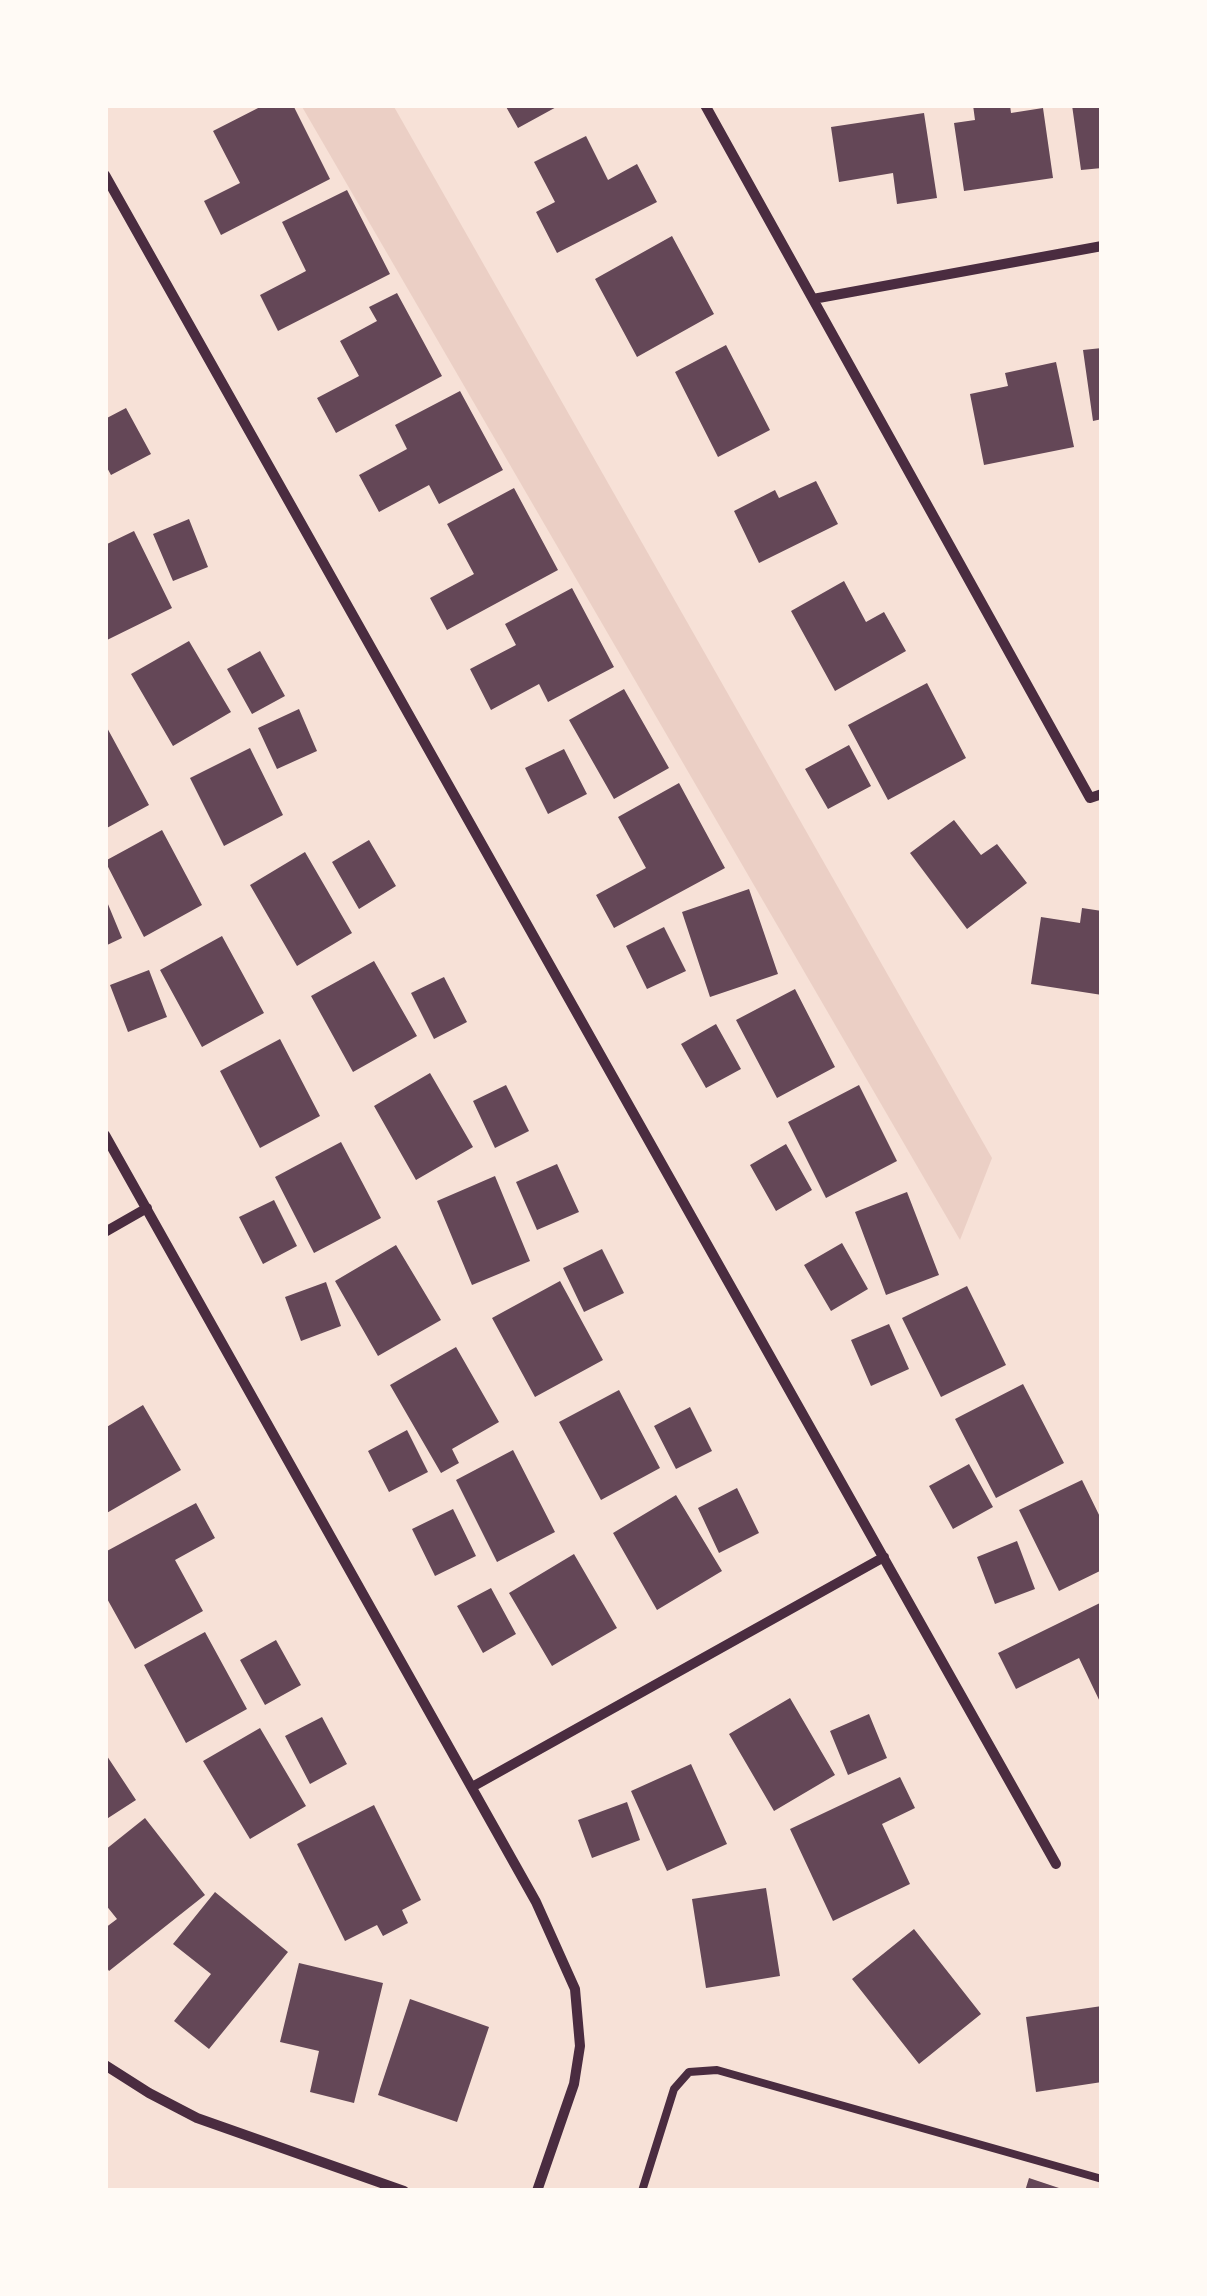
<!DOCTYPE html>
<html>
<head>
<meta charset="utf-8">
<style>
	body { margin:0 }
	#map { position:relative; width:1207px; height:2296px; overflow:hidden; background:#f7e1d7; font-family:Mulish,sans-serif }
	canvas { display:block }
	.frame { position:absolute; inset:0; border:108px solid #fffaf5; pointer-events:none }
</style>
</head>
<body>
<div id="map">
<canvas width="1207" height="2296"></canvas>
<div class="frame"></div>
</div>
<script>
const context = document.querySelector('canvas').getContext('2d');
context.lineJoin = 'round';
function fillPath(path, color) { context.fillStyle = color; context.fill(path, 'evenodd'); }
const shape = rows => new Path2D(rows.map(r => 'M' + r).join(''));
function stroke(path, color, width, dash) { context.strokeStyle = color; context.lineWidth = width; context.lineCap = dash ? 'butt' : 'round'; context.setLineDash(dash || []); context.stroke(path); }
const green = shape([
	[301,105,393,105,992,1158,960,1240]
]);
const building = shape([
	[264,105,293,105,330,179,221,235,204,201,240,183,213,131],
	[505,105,560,105,518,128],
	[973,105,1010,105,1011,113,1043,108,1053,178,964,191,954,123,975,120],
	[1072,105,1102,105,1102,168,1081,170],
	[924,113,937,198,897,204,893,173,839,182,831,127],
	[586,136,608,180,637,164,657,202,557,253,536,212,555,202,534,162],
	[347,190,390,274,278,331,260,295,306,271,282,222],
	[672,236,714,314,637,357,595,279],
	[397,293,442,376,336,433,317,398,359,376,340,341,377,321,369,307],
	[726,345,770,430,718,457,675,372],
	[1102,348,1102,419,1093,421,1083,350],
	[1056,362,1074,447,984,465,970,394,1008,386,1005,373],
	[460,391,503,470,439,504,429,485,379,512,359,475,407,449,395,425],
	[126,408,151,454,111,475,105,464,105,419],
	[816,481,838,524,759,563,734,511,775,490,779,498],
	[514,488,558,570,447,630,430,598,474,574,447,524],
	[189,519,208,567,173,581,153,534],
	[134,531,172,608,105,641,105,545],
	[844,581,866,622,884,612,906,651,835,691,791,611],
	[572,588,614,667,548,702,539,684,491,710,470,669,516,645,505,624],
	[189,641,231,712,173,746,131,674],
	[260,651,285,696,252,714,227,669],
	[927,683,966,758,888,800,848,725],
	[624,689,669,768,614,799,569,720],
	[299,709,317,751,277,769,258,728],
	[105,724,149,805,105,829],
	[849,745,871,786,828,809,805,769],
	[250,748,283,815,224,846,190,778],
	[564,749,587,794,548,814,525,768],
	[679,783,725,868,614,928,596,895,646,868,618,817],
	[954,820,981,855,997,844,1027,883,967,929,910,853],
	[162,830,202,905,144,937,105,861],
	[369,840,396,886,359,909,332,862],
	[305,852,352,933,297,966,250,885],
	[749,889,778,974,710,997,682,912],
	[105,897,122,938,105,946],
	[1082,908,1102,911,1102,995,1031,984,1041,917,1080,923],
	[664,927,686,971,647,989,626,946],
	[222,936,264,1013,202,1047,160,970],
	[374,961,417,1036,353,1072,311,996],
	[149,970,167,1017,128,1032,110,985],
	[444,977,467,1022,434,1039,411,993],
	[795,989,835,1067,777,1098,736,1020],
	[716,1024,741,1069,706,1088,681,1044],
	[280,1039,320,1116,260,1148,220,1071],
	[430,1073,473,1147,416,1180,374,1106],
	[506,1085,529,1131,495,1148,473,1101],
	[859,1085,897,1161,826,1198,788,1122],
	[341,1142,381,1218,314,1253,275,1177],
	[786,1144,812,1190,776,1211,750,1165],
	[557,1164,579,1212,537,1230,516,1182],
	[495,1176,530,1261,472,1285,437,1201],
	[907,1192,939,1275,886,1295,855,1212],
	[274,1200,297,1246,263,1264,239,1217],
	[842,1243,868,1289,831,1311,804,1265],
	[396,1245,441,1320,378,1356,335,1281],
	[602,1249,624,1293,584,1312,563,1268],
	[560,1281,603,1360,535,1397,492,1318],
	[326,1282,341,1326,301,1341,285,1297],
	[967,1286,1006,1365,941,1397,902,1318],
	[889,1324,909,1369,871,1386,851,1340],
	[456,1347,499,1422,452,1449,459,1463,441,1473,390,1385],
	[1023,1384,1064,1463,996,1498,955,1419],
	[619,1390,660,1468,601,1500,559,1422],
	[143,1405,181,1470,105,1514,105,1428],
	[690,1407,712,1451,676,1469,654,1426],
	[407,1430,428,1472,389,1492,368,1451],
	[513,1450,555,1532,497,1562,456,1480],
	[969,1464,993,1507,953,1529,929,1486],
	[1082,1480,1102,1521,1102,1570,1059,1591,1019,1510],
	[737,1488,759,1533,719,1553,698,1508],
	[676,1495,722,1571,657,1610,613,1533],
	[196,1503,215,1538,175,1560,203,1611,135,1649,105,1595,105,1552],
	[453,1509,476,1556,435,1576,412,1529],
	[1017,1541,1035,1589,995,1604,977,1557],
	[574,1554,617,1628,552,1666,509,1593],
	[491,1588,516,1634,483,1653,457,1606],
	[1102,1602,1102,1706,1079,1658,1016,1689,998,1653],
	[205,1632,247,1709,186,1743,144,1665],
	[276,1640,301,1685,265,1705,240,1660],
	[790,1698,835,1775,774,1811,729,1734],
	[869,1714,887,1758,848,1775,830,1731],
	[322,1717,347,1764,310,1784,285,1736],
	[260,1728,306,1806,250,1839,203,1761],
	[105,1753,136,1800,105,1820],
	[691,1764,727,1844,667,1871,631,1791],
	[900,1777,915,1808,882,1824,910,1884,833,1921,790,1829],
	[627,1802,640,1840,592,1858,578,1820],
	[374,1805,421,1900,402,1910,408,1923,383,1936,377,1925,345,1941,297,1844],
	[145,1818,205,1895,109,1971,105,1965,105,1928,117,1919,105,1904,105,1850],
	[766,1888,780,1976,706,1988,692,1899],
	[215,1892,288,1952,209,2049,174,2021,211,1974,173,1944],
	[914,1929,981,2014,919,2064,852,1979],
	[299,1963,383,1983,354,2103,310,2092,319,2051,280,2042],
	[410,1999,489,2027,457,2122,378,2095],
	[1102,2006,1102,2082,1036,2092,1026,2017],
	[1029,2178,1065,2190,1065,2191,1025,2191]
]);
const service = shape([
	[642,2191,674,2089,689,2072,717,2070,1102,2179]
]);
const minor = shape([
	[705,105,1090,798,1102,794],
	[105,175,1056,1864],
	[813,299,1102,246],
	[105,1135,536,1902,575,1989,580,2046,574,2084,537,2191],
	[105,1232,147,1208],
	[472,1787,884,1557],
	[105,2065,149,2093,197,2118,404,2191]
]);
fillPath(green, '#ebcfc5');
fillPath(building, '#644757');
stroke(service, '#4a2c40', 8);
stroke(minor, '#4a2c40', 10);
</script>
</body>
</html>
